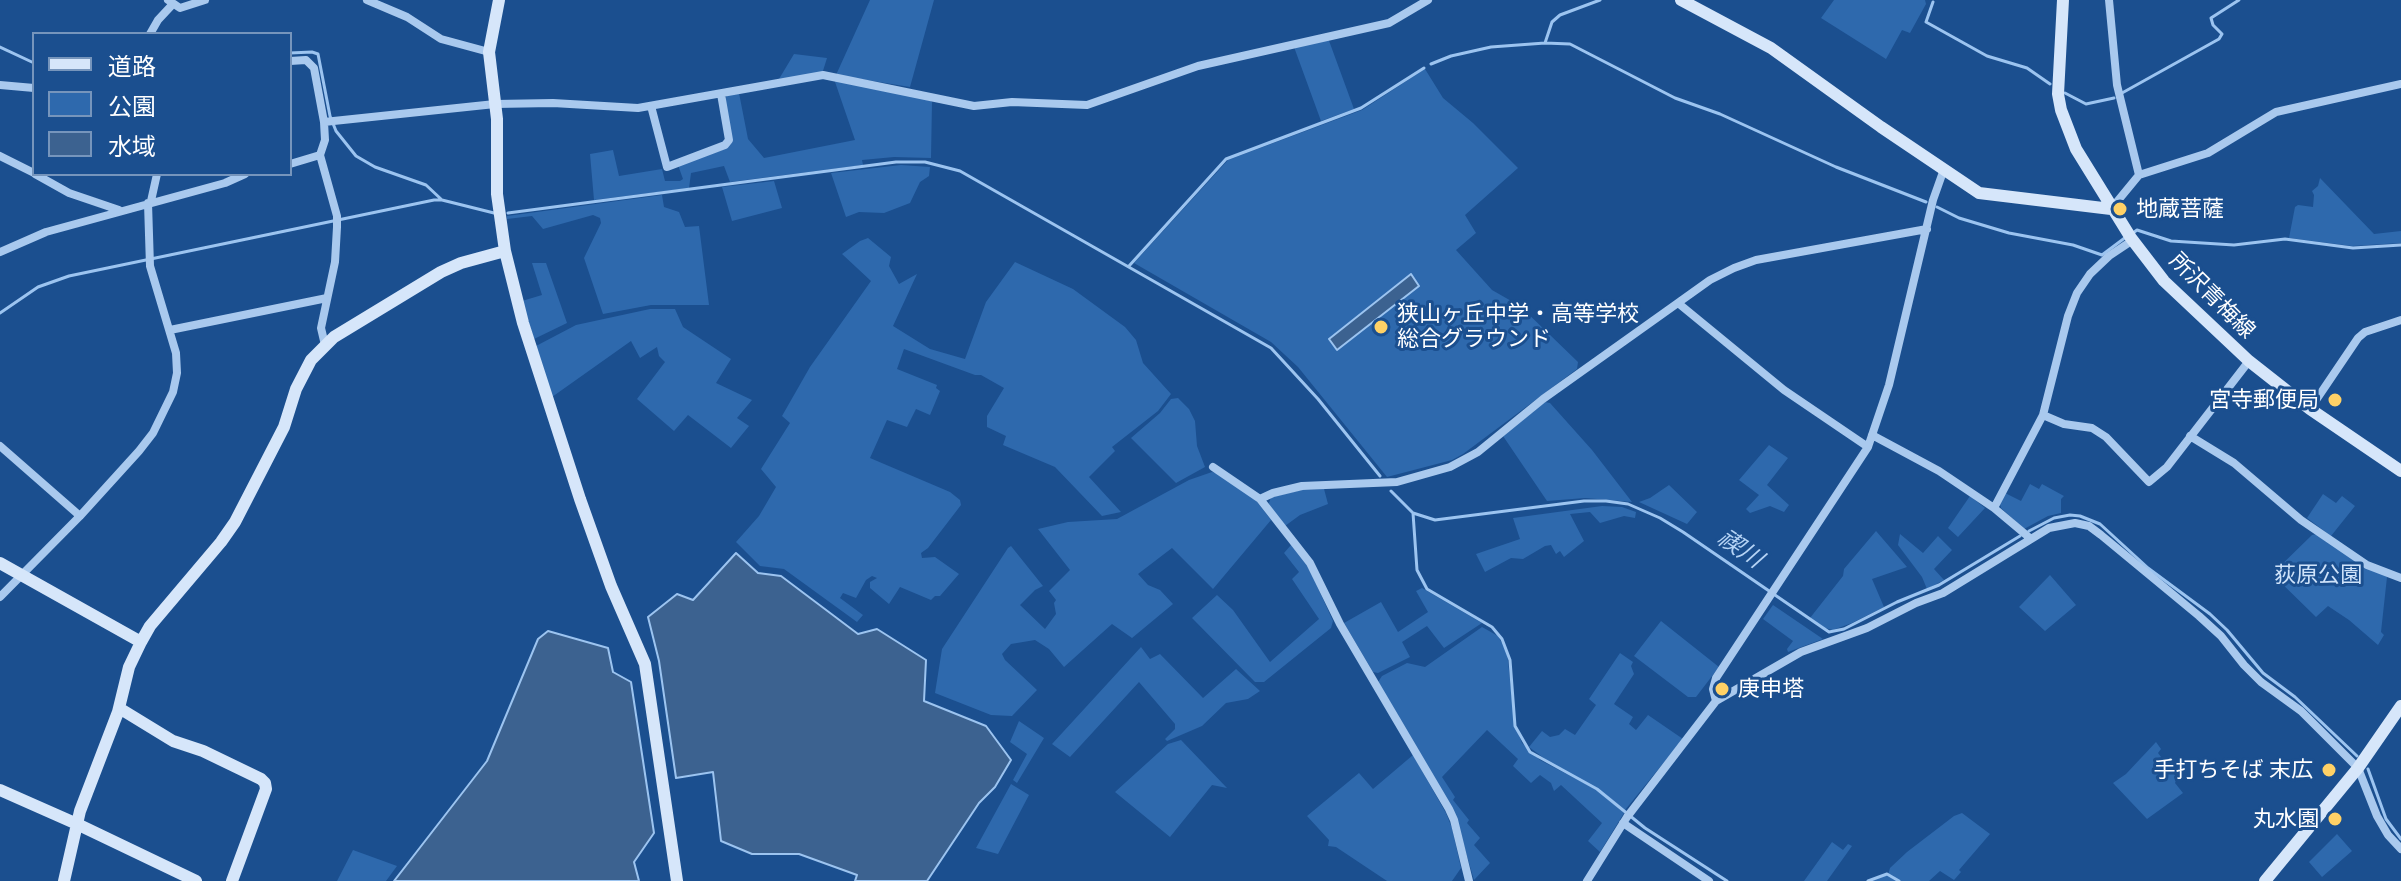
<!DOCTYPE html>
<html>
<head>
<meta charset="utf-8">
<style>
	body { margin:0 }
	#map { position:relative; width:2401px; height:881px; overflow:hidden; background:#1b4f8f; font-family:Raleway,"Noto Sans JP",sans-serif }
	canvas { display:block }
	.legend { position:absolute; left:32px; top:32px; width:260px; height:144px; box-sizing:border-box; background:#1b4f8f; border:2px solid #7695bc; margin:0; padding:10px 14px; list-style:none; font-size:24px; color:#fff }
	.legend li { display:flex; align-items:center; gap:16px; height:40px }
	.legend b { width:40px; border:2px solid #7695bc }
</style>
</head>
<body>
<div id="map">
<canvas width="2401" height="881"></canvas>
<ul class="legend">
<li><b style="height:10px;background:#d6e6fa"></b>道路</li>
<li><b style="height:22px;background:#2e69ad"></b>公園</li>
<li><b style="height:22px;background:#3c6290"></b>水域</li>
</ul>
</div>
<script>
const context = document.querySelector('canvas').getContext('2d');
context.lineJoin = 'round';
function fillPath(path, color) { context.fillStyle = color; context.fill(path, 'evenodd'); }
const shape = rows => new Path2D(rows.map(r => 'M' + r).join(''));
function stroke(path, color, width, dash) { context.strokeStyle = color; context.lineWidth = width; context.lineCap = dash ? 'butt' : 'round'; context.setLineDash(dash || []); context.stroke(path); }
function write(font, color, halo, rows, align = 'center') {
  context.font = font + ' Raleway,"Noto Sans JP",sans-serif'; context.lineWidth = 6; context.setLineDash([]); context.textBaseline = 'middle'; context.strokeStyle = halo; context.fillStyle = color; for (const [text, x, y, turn = 0] of rows) {
    context.save(); context.translate(x, y); context.rotate((+turn || 0) * Math.PI / 180); context.textAlign = isNaN(turn) ? turn : align; if (halo) context.strokeText(text, 0, 0); context.fillText(text, 0, 0); context.restore();
  }
}
const green = shape([
	[870,0,934,0,910,87,836,75],
	[1834,0,1925,0,1926,4,1910,33,1902,30,1886,59,1821,18],
	[1328,38,1354,109,1321,121,1294,47],
	[794,54,827,58,822,74,779,79],
	[1425,69,1443,98,1473,123,1518,168,1465,215,1476,233,1456,250,1492,290,1520,306,1578,362,1577,369,1463,454,1452,460,1387,477,1298,367,1271,342,1134,263,1228,160,1362,110],
	[834,79,930,100,932,102,931,158,894,157,862,160,863,165,730,182,724,166,691,173,689,188,594,200,590,154,613,150,619,176,662,169,665,181,680,181,683,179,678,165,725,149,732,141,724,102,727,95,739,93,748,139,764,158,855,140],
	[901,165,930,167,929,176,920,182,910,203,884,213,859,212,846,217,831,173],
	[2320,178,2374,234,2401,231,2401,243,2352,246,2289,238,2295,207,2298,205,2313,207,2314,195,2312,191,2318,186],
	[774,181,782,208,732,221,722,187],
	[662,195,664,207,679,212,685,227,699,226,709,305,651,305,603,314,584,258,601,223,600,218,593,215,543,229,532,216,507,219,507,216],
	[868,238,891,257,889,266,899,284,917,274,893,326,930,349,965,359,986,302,1015,262,1073,289,1125,327,1136,340,1143,363,1171,394,1158,411,1112,447,1115,451,1089,477,1121,512,1102,516,1055,467,1003,445,1006,436,987,427,987,416,1004,388,981,375,975,375,904,349,897,369,937,385,936,388,940,391,930,415,916,409,907,427,887,420,870,458,950,492,960,500,961,505,928,548,921,553,922,558,935,557,959,574,940,596,935,596,931,600,900,587,889,604,870,588,870,582,877,578,872,576,866,580,856,598,843,593,840,598,863,615,857,622,784,569,760,566,736,542,759,516,776,487,761,469,790,423,782,416,810,367,871,281,842,254,860,241],
	[532,263,546,263,567,323,534,339,522,301,542,295],
	[650,309,675,309,683,327,731,359,716,383,752,400,737,418,749,426,731,448,688,415,674,431,637,399,665,362,659,356,657,347,640,358,631,341,552,397,536,346,576,325],
	[1178,398,1189,409,1195,421,1197,446,1205,467,1176,483,1131,438,1160,413,1171,399],
	[1545,402,1550,403,1592,450,1632,502,1585,498,1547,501,1503,436],
	[1769,445,1788,458,1767,485,1789,505,1784,512,1770,506,1750,513,1746,509,1759,495,1739,480],
	[1212,472,1218,473,1255,499,1271,520,1213,589,1172,548,1138,574,1148,585,1160,590,1173,604,1132,638,1112,624,1064,667,1049,649,1035,640,1011,644,1002,654,1005,660,1037,690,1012,716,991,715,935,693,942,649,1008,548,1011,546,1043,586,1035,590,1020,605,1045,629,1056,614,1054,603,1056,600,1049,591,1070,570,1038,529,1068,522,1117,519,1189,480],
	[2030,484,2039,489,2042,484,2064,496,2061,499,2061,513,2048,516,2024,529,2001,508,2000,504,2005,493,2021,501],
	[1669,485,1697,512,1687,524,1639,502,1650,498],
	[1324,489,1328,504,1300,515,1285,526,1271,510,1269,503,1271,497,1302,490],
	[2323,494,2336,503,2342,496,2355,506,2331,536,2307,518],
	[1970,496,1985,508,1958,537,1948,528],
	[1602,506,1622,507,1636,512,1635,518,1624,516,1600,523,1590,512,1570,514,1584,541,1564,557,1560,551,1556,554,1551,545,1545,546,1523,559,1511,558,1485,572,1476,554,1520,539,1513,518],
	[1876,531,1907,567,1872,579,1884,607,1852,623,1833,630,1824,628,1810,618,1843,576,1844,569],
	[1900,534,1923,553,1938,536,1952,550,1934,569,1944,580,1927,589,1922,577,1898,545],
	[2317,534,2387,577,2381,632,2384,635,2378,645,2349,620,2328,606,2316,617,2272,574,2312,535],
	[1291,545,1307,564,1333,621,1331,628,1264,682,1255,682,1192,618,1217,595,1233,610,1270,662,1319,619,1292,579,1299,572,1284,553],
	[2050,575,2076,605,2045,631,2019,607],
	[1422,588,1482,623,1444,648,1427,626,1402,642,1410,657,1378,673,1373,672,1344,623,1381,602,1398,632,1428,612,1416,591],
	[1773,605,1823,639,1788,652,1787,649,1793,641,1763,619],
	[1661,621,1719,667,1696,697,1688,697,1634,656],
	[1482,627,1498,636,1507,652,1515,726,1522,743,1540,760,1597,790,1624,813,1600,852,1588,841,1602,823,1561,785,1554,791,1551,783,1540,775,1531,783,1513,766,1518,759,1487,730,1442,777,1455,797,1453,800,1469,820,1467,823,1480,838,1474,845,1490,863,1474,880,1454,812,1378,682,1382,676,1407,663,1425,667],
	[1141,647,1150,659,1160,654,1203,698,1236,669,1260,691,1248,699,1226,703,1202,726,1167,741,1165,739,1175,729,1175,724,1139,682,1070,757,1052,744],
	[1620,653,1633,662,1631,666,1634,674,1614,704,1633,717,1629,724,1636,730,1648,715,1683,739,1625,810,1597,788,1553,765,1529,747,1542,731,1550,737,1559,735,1565,729,1575,735,1596,705,1589,699],
	[1019,721,1044,738,1017,783,1013,780,1027,754,1010,742],
	[1181,740,1227,788,1212,785,1170,837,1115,792,1168,744],
	[2156,742,2161,749,2158,753,2177,778,2175,783,2183,793,2147,819,2113,783,2126,774],
	[1413,755,1446,813,1452,828,1461,868,1452,881,1387,881,1336,847,1328,846,1329,840,1307,816,1359,773,1373,789],
	[1011,784,1029,795,998,854,976,848],
	[1962,813,1990,834,1959,870,1961,872,1954,880,1940,871,1929,881,1869,881,1888,875,1890,868,1907,852,1954,816],
	[2337,834,2352,851,2322,877,2309,862],
	[1832,842,1843,850,1848,844,1852,846,1827,881,1804,881],
	[353,850,397,866,386,881,337,881]
]);
const water = shape([
	[1411,274,1419,286,1337,350,1329,339,1411,274],
	[736,553,758,573,781,576,858,634,877,629,926,660,924,701,986,726,1011,760,995,787,979,803,927,881,855,881,857,875,799,854,752,854,721,841,713,772,676,778,659,661,648,617,677,594,693,600,736,553],
	[548,631,608,648,613,672,631,682,654,833,634,862,639,881,394,881,487,761,538,639,548,631]
]);
const stream = shape([
	[1933,2,1926,22,1987,56,2027,68,2050,84],
	[1545,43,1552,22,1560,15,1600,0],
	[0,47,34,63],
	[290,53,312,52,318,54,330,116,336,131,356,156,375,167,426,185,442,200],
	[1431,64,1451,56,1491,47,1545,43,1570,44,1675,98,1720,114,1836,167,1926,202],
	[2065,93,2086,104,2114,98],
	[2122,93,2219,39,2222,34,2213,25,2211,18,2239,0],
	[1937,207,1959,218,2009,233,2073,245,2102,255,2126,237],
	[508,213,896,162,925,162,960,171,1271,348,1318,399,1380,476],
	[2133,233,2137,230,2171,241,2234,245,2285,239,2353,248,2401,245],
	[1129,266,1226,159,1361,108,1424,68],
	[0,313,38,287,69,276,434,200,442,200,494,213],
	[1391,491,1413,513,1435,520,1584,501,1606,501,1628,504,1660,518,1683,532,1829,632,1844,629,1897,602,1939,585,2020,536],
	[1413,513,1417,570,1427,589,1492,627,1502,639,1510,660,1515,726,1530,752,1597,789,1645,828,1727,881],
	[2029,531,2054,518,2070,515,2080,516,2100,524,2148,568,2210,614,2227,630,2263,673,2295,697,2357,756],
	[2368,769,2386,819,2401,839],
	[1868,881,1887,874,1899,881]
]);
const street = shape([
	[168,0,180,8,205,0],
	[367,0,407,17,441,39,489,52],
	[2109,0,2117,85,2139,175],
	[150,34,158,20,172,5],
	[290,61,306,60,314,68,324,122],
	[0,85,34,88],
	[651,106,667,167,725,145,729,140,721,94],
	[0,156,34,173],
	[290,164,320,155],
	[35,174,69,193,119,210],
	[151,201,157,174],
	[2111,209,2139,175,2208,153,2276,112,2401,84],
	[0,252,46,232,225,183,245,174],
	[1678,303,1784,390,1868,447],
	[170,330,327,298],
	[325,345,321,328,335,262,337,227,337,216,320,155,325,140,324,122,495,104,553,103,638,108,823,75,974,106,1012,102,1087,105,1198,66,1389,23,1428,0],
	[2310,409,2358,338,2365,332,2401,320],
	[2043,415,2064,424,2092,428,2106,437,2149,482,2167,467,2249,361],
	[1872,435,1939,471,1994,508,2031,539],
	[2190,436,2234,463,2301,520,2367,565,2401,578],
	[0,446,80,516],
	[1213,467,1260,499,1310,563,1340,624,1449,809,1454,820,1469,881],
	[1260,499,1273,493,1302,486,1397,482,1450,467,1478,452,1543,399,1675,305,1710,280,1734,268,1756,260,1927,229],
	[1994,508,2043,415,2068,316,2077,293,2090,274,2109,256,2133,240],
	[0,597,80,516,139,451,153,433,173,392,177,373,176,353,150,266,148,203],
	[1716,701,1801,652,1867,628,1916,603,1943,593,2049,528,2075,523,2089,526,2101,535,2199,616,2221,636,2244,665,2261,682,2301,711,2358,768,2377,816,2388,835,2401,849],
	[1623,823,1709,881],
	[1587,881,1627,817,1716,701,1713,689,1716,678,1868,447,1889,385,1933,200,1944,169]
]);
const secondary = shape([
	[499,0,489,52,497,119,497,194,505,251,523,323,580,499,611,586,645,664,677,881],
	[1681,0,1771,48,1881,127,1979,193,2111,209],
	[2063,0,2058,94,2061,110,2076,149,2131,238,2164,281,2249,361,2310,409,2401,471],
	[0,563,141,642],
	[119,708,173,741,203,751,261,779,265,783,266,789,232,881],
	[0,790,77,824,196,881],
	[64,881,80,811,118,712,129,667,141,642,150,626,221,542,235,522,284,427,296,389,311,360,334,337,441,272,461,263,505,251],
	[2265,881,2358,768,2401,706]
]);
const markers = [
	[2120,209,8,"#ffd166"],
	[1381,327,8,"#ffd166"],
	[2335,400,8,"#ffd166"],
	[1722,689,8,"#ffd166"],
	[2329,770,8,"#ffd166"],
	[2335,819,8,"#ffd166"]
];
const poiNames = [
	["地蔵菩薩",2136,209],
	["狭山ヶ丘中学・高等学校",1397,314],
	["総合グラウンド",1397,339],
	["宮寺郵便局",2319,400,"right"],
	["庚申塔",1738,689],
	["手打ちそば 末広",2313,770,"right"],
	["丸水園",2319,819,"right"]
];
const streetNames = [
	["所沢青梅線",2212,296,45]
];
const parkNames = [
	["荻原公園",2318,575]
];
const waterNames = [
	["禊川",1740,549,34]
];
fillPath(green, '#2e69ad');
fillPath(water, '#3c6290');
stroke(water, '#9cc4f0', 2);
stroke(stream, '#9cc4f0', 3);
stroke(street, '#a9c9ee', 8);
stroke(secondary, '#d6e6fa', 12);
for (const [x, y, r, color] of markers) { const dot = new Path2D(); dot.arc(x, y, r, 0, 2 * Math.PI); context.fillStyle = color; context.fill(dot); stroke(dot, '#1b4f8f', 3); }
write('22px', '#fff', '#1b4f8f', poiNames, 'left');
write('22px', '#fff', '#1b4f8f', streetNames);
write('22px', '#cfe3fa', '#1b4f8f', parkNames);
write('italic 24px', '#b5d3f5', '#1b4f8f', waterNames);
</script>
</body>
</html>
